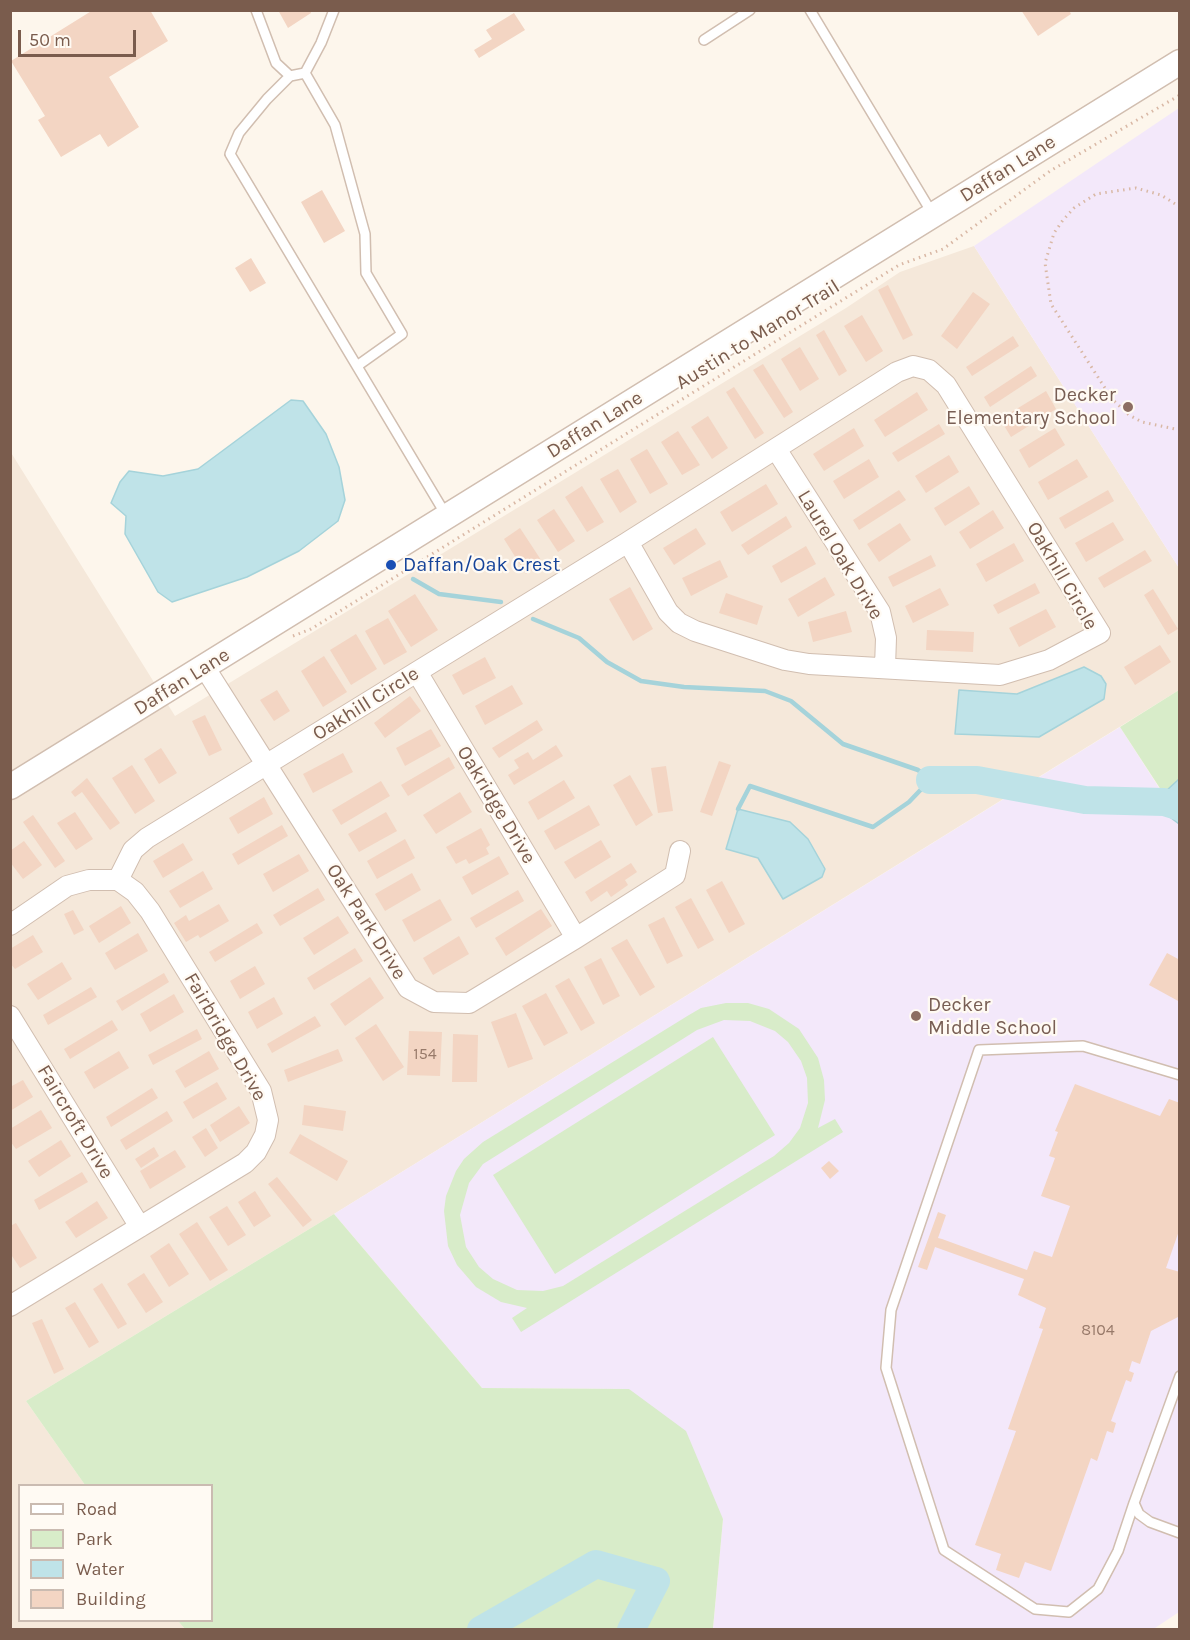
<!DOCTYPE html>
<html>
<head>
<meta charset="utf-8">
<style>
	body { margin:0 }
	#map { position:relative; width:1190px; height:1640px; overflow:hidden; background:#fdf6ec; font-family:Karla,sans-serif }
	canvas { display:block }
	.frame { position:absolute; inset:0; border:12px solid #7a5c4d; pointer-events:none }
	.legend { position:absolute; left:18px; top:1484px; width:195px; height:138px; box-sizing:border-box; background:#fffaf3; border:2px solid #cabbb1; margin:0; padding:8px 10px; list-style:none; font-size:18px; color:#7a5c4d }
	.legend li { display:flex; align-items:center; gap:12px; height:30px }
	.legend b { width:30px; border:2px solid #cabbb1 }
	.scale { position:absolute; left:18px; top:30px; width:118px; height:27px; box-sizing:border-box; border:3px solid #7a5c4d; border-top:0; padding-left:8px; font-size:18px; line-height:21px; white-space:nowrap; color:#7a5c4d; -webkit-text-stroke:4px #fffaf3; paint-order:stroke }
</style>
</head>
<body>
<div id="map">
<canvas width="1190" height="1640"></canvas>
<div class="frame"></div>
<ul class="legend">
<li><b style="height:8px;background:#fff"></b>Road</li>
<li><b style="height:16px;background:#d8ecc9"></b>Park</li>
<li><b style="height:16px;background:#bfe3e8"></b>Water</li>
<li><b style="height:16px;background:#f3d5c3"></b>Building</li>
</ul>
<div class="scale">50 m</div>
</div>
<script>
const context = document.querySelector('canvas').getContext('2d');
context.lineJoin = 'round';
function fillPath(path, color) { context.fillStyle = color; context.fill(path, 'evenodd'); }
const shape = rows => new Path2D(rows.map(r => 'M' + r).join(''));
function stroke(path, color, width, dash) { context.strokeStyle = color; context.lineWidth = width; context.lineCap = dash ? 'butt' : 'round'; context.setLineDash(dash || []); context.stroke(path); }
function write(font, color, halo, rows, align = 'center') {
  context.font = font + ' Karla,sans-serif'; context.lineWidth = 4.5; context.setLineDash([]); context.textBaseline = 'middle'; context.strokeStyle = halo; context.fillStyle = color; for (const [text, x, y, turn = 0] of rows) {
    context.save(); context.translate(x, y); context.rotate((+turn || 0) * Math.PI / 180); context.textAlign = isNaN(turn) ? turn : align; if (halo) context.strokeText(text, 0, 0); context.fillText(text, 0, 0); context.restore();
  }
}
const residential = shape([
	[974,246,1179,568,1179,690,334,1214,26,1401,85,1485,20,1486,20,1620,178,1621,185,1629,11,1629,10,451,175,716,846,308,900,272]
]);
const education = shape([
	[1179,108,1179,568,974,246],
	[1120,727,1179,819,1179,1612,1152,1630,713,1628,723,1519,629,1389,482,1388,334,1214]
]);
const green = shape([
	[1179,690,1179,779,1166,791,1165,796,1120,727],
	[726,1003,748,1003,769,1009,799,1029,818,1058,824,1080,825,1100,818,1128,835,1119,843,1132,521,1332,512,1318,527,1308,501,1302,476,1287,457,1265,448,1246,444,1211,446,1196,456,1171,464,1159,483,1142,689,1015,701,1008],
	[724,1020,750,1021,775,1031,788,1042,801,1061,807,1078,808,1103,800,1128,789,1143,774,1156,563,1286,543,1291,517,1290,493,1279,479,1267,466,1247,460,1215,469,1183,483,1164,697,1030],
	[713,1037,775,1135,555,1274,493,1175],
	[334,1214,482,1388,629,1389,686,1431,723,1519,713,1628,717,1629,185,1629,178,1621,212,1620,212,1486,85,1485,26,1401]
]);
const water = shape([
	[291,400,303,401,326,434,339,467,345,500,338,521,299,551,247,577,172,602,158,592,125,534,126,516,111,503,120,482,129,471,163,476,198,469,291,400],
	[1084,667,1101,676,1106,684,1104,699,1039,737,955,734,959,690,1017,694,1084,667],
	[1179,779,1179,824,1163,812,1166,791,1179,779],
	[738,809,790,822,808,839,825,869,822,877,783,899,758,858,726,849,738,809]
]);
const stream = shape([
	[413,579,439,594,501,602],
	[533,619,579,638,607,662,641,681,684,687,765,691,791,701,843,744,918,770,930,780,909,802,873,827,750,786,738,809]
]);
const river = shape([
	[930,780,977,780,1085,800,1164,802,1180,807],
	[481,1630,596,1564,656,1581,631,1630]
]);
const building = shape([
	[93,10,150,10,168,41,109,77,139,127,108,147,100,134,61,157,38,120,45,116,11,61],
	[278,10,310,10,311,13,288,28],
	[1021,10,1069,10,1071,14,1038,36],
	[514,13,525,30,479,58,474,50,492,39,486,30],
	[322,190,345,231,324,243,301,202],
	[251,258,266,283,250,292,235,268],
	[888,285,913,335,903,340,878,290],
	[973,292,990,304,957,349,941,336],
	[862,315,883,351,866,362,844,326],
	[824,330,847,371,839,376,816,335],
	[1013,336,1019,346,972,376,966,367],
	[800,347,819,379,800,391,781,359],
	[763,364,793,412,784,418,753,370],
	[1031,366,1037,376,990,407,984,397],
	[734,387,764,433,755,439,726,392],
	[1046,391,1056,409,1011,437,1000,419],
	[917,392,928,410,885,437,874,420],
	[708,416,728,448,712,459,691,427],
	[939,424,945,434,898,462,892,453],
	[854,428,864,446,824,471,813,454],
	[1055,428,1065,445,1029,468,1019,450],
	[678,431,700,465,682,475,661,442],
	[647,449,668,484,650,494,630,459],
	[949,455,959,472,926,493,915,476],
	[869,459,879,477,844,499,833,481],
	[1077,459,1088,477,1048,500,1038,482],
	[618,469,637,502,620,513,600,479],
	[766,484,778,504,732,532,720,512],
	[582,486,604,522,587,532,565,497],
	[969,486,980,504,945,526,934,508],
	[899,490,906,500,859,530,853,520],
	[1108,490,1114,501,1065,529,1059,518],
	[554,509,575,541,558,552,537,520],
	[993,510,1004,528,970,549,959,532],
	[786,516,792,527,748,555,741,545],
	[1113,522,1124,540,1086,562,1075,543],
	[900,523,911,540,879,562,867,544],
	[520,528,543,563,526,574,504,539],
	[696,528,706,544,674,565,663,548],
	[1014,543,1024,561,986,582,976,564],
	[806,546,816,564,781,583,772,566],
	[1145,550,1152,561,1104,588,1098,578],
	[931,555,936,566,893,587,888,577],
	[720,560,728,577,691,596,682,578],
	[825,577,835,595,798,617,788,599],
	[1035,583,1040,593,998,614,993,605],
	[630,587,653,629,633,641,609,599],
	[940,588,949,605,913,623,905,606],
	[1153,589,1178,629,1168,635,1144,595],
	[726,593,763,606,757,625,719,613],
	[415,594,438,630,411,647,388,611],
	[1046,609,1056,627,1019,647,1009,628],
	[846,611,852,632,813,642,808,622],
	[388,618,407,652,384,665,365,631],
	[927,630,974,632,973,652,926,650],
	[356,634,377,669,351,685,330,650],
	[1160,645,1171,662,1135,685,1124,667],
	[324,656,347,692,323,707,301,671],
	[485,657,496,678,463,695,452,675],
	[512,685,523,704,485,725,475,706],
	[277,690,290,711,274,721,260,700],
	[410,696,421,711,385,738,374,723],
	[205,715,222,750,209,756,192,721],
	[537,720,543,730,499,758,492,748],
	[431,729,441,746,405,766,396,748],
	[556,745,563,756,514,785,508,775,519,768,514,760,528,752,533,760],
	[161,748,177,773,159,784,144,759],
	[343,753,353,772,313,793,303,774],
	[449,757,455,768,408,796,401,785],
	[719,761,731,765,712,816,700,812],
	[132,765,155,801,135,814,112,778],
	[666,766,673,811,658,813,651,768],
	[630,775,653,815,636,826,613,785],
	[87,778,120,823,110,830,82,792,75,797,71,792],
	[564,780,575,798,538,820,528,802],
	[381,781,390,796,341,825,332,810],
	[460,792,472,812,436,834,423,815],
	[264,797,273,814,238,834,229,818],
	[589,805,600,825,555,850,544,831],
	[75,812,93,839,76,850,57,823],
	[386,812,397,831,359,852,348,834],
	[33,815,65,861,55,868,23,822],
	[282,825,288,836,238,865,232,854],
	[481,828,490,845,486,848,489,854,469,864,466,859,456,864,446,847],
	[405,839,415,858,377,879,367,861],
	[601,840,611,857,575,879,564,862],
	[24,841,42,865,23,879,10,862,10,851],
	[183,843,193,860,163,878,153,861],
	[299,854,309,871,273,892,263,874],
	[499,856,509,874,472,895,462,877],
	[631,863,637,872,625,880,628,885,611,897,607,891,591,902,585,892],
	[203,871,213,889,180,908,169,891],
	[412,873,421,890,385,911,375,894],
	[722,881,745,924,729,933,706,890],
	[318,888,325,900,280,926,273,915],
	[518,890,524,901,476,928,470,918],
	[691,898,714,940,698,949,675,907],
	[440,899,452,920,414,942,402,920],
	[219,904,229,921,200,938,198,935,186,942,174,923,186,915,189,921],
	[121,906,131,923,99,943,89,926],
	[541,909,552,926,506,956,495,938],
	[73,910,84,930,74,935,64,914],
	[338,916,349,933,314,955,303,938],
	[664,917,683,956,667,964,648,925],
	[257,923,263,933,215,962,209,952],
	[138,933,148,951,115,970,105,953],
	[33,935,43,952,15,969,10,963,10,949],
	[459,936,469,954,433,975,423,958],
	[627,939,655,987,640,996,611,948],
	[355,948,363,961,314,990,307,978],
	[1167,953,1180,960,1180,1002,1149,985],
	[601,958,620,996,603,1005,584,967],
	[62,962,72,979,38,1000,27,984],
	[255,966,265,984,240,999,230,981],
	[164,973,169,982,122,1011,116,1001],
	[370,977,384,998,345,1026,330,1004],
	[569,978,595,1023,581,1031,555,986],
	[91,987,97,997,48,1025,43,1015],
	[546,993,568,1033,544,1046,522,1006],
	[174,994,184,1012,150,1032,140,1014],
	[274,997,283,1014,257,1029,248,1012],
	[516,1013,533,1059,508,1068,491,1022],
	[315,1016,321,1026,272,1053,267,1044],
	[112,1020,118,1030,70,1059,64,1049],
	[376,1024,404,1067,383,1081,355,1038],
	[197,1029,202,1039,153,1065,148,1055],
	[409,1031,442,1032,440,1076,407,1075],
	[453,1034,478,1035,477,1082,452,1082],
	[338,1049,343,1061,288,1082,284,1070],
	[119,1051,129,1068,94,1089,84,1072],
	[209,1051,219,1069,185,1088,175,1071],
	[23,1080,33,1097,10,1111,10,1087],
	[217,1082,227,1099,193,1119,183,1102],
	[1075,1084,1160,1116,1169,1099,1180,1103,1180,1228,1166,1268,1180,1272,1180,1316,1151,1331,1140,1364,1132,1361,1129,1371,1134,1373,1131,1382,1126,1380,1111,1421,1116,1423,1113,1433,1107,1431,1097,1461,1091,1458,1051,1571,1025,1562,1019,1578,996,1570,1001,1554,975,1545,1016,1431,1008,1429,1043,1329,1039,1328,1046,1308,1018,1295,1024,1279,935,1247,927,1270,918,1267,938,1212,946,1215,938,1238,942,1239,1027,1270,1034,1251,1052,1257,1070,1206,1041,1196,1055,1158,1049,1156,1058,1132,1055,1131],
	[152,1088,158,1098,111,1127,106,1117],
	[304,1105,346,1111,343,1131,302,1125],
	[239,1106,250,1123,220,1142,210,1125],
	[41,1110,52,1128,16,1149,10,1141,10,1129],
	[167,1111,173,1121,126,1150,120,1140],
	[206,1128,218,1148,205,1157,192,1137],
	[300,1134,348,1161,337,1181,289,1153],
	[61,1140,71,1156,39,1177,28,1161],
	[154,1147,159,1156,141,1168,135,1159],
	[175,1150,186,1167,150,1189,140,1171],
	[829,1161,839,1171,830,1179,821,1168],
	[82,1172,88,1182,39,1210,34,1200],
	[277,1177,312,1220,303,1227,268,1184],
	[255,1191,271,1216,254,1227,238,1202],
	[97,1201,108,1218,76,1238,65,1222],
	[227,1206,246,1235,228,1246,209,1217],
	[197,1222,228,1270,210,1281,179,1234],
	[16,1223,37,1258,20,1268,10,1253,10,1226],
	[169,1243,189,1274,169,1287,150,1256],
	[144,1273,163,1302,146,1313,127,1284],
	[102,1283,127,1324,118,1329,93,1289],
	[75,1302,99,1342,89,1348,65,1308],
	[42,1319,64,1369,54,1374,32,1323]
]);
const path = shape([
	[1180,207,1161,195,1136,188,1096,194,1074,208,1063,220,1054,233,1045,263,1051,304,1112,399,1129,415,1142,422,1180,430],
	[293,636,311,629,899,265,943,249,1050,171,1180,95]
]);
const service = shape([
	[256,10,276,63,290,76],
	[334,10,321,43,305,73,290,76,267,99,239,133,230,154,446,515],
	[810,10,932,213],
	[704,40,750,10],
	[305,73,335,125,365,234,366,273,402,334,357,366],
	[1180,1376,1134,1503,1139,1514,1150,1522,1180,1533],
	[1134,1503,1118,1551,1098,1589,1069,1612,1035,1609,944,1550,886,1368,891,1310,979,1050,1083,1046,1180,1075]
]);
const minor = shape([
	[776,449,880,612,886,638,885,667],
	[205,668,408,988,434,1002,469,1003,576,938,675,875,680,851],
	[417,672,576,938],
	[118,880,133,850,147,838,628,542,668,612,679,623,695,631,785,660,809,664,1000,675,1049,660,1100,633,946,385,929,370,913,366,897,372,628,542],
	[10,925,67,886,89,880,118,880,135,892,150,911,261,1091,268,1120,265,1135,256,1152,245,1163,10,1306],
	[10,1016,140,1227]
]);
const tertiary = shape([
	[10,787,1180,62]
]);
const markers = [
	[1128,407,6,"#8d6e63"],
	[391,565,6,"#1a4fb4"],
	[916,1016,6,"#8d6e63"]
];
const numberNames = [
	["154",425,1054],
	["8104",1098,1330]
];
const streetNames = [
	["Daffan Lane",1008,169,-32],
	["Austin to Manor Trail",758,335,-32],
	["Daffan Lane",595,425,-32],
	["Laurel Oak Drive",840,555,59],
	["Oakhill Circle",1062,576,60],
	["Daffan Lane",182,682,-32],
	["Oakhill Circle",366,704,-32],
	["Oakridge Drive",496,805,59],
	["Oak Park Drive",366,922,58],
	["Fairbridge Drive",225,1037,60],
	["Faircroft Drive",75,1122,59]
];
const educationNames = [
	["Decker",1116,395],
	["Elementary School",1116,418],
	["Decker",928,1005,"left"],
	["Middle School",928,1028,"left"]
];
const transitNames = [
	["Daffan/Oak Crest",403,565]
];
fillPath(residential, '#f5e8da');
fillPath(education, '#f3e8fa');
fillPath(green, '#d8ecc9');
fillPath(water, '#bfe3e8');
stroke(water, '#a5d3da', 1.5);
stroke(stream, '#a5d3da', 4.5);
stroke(river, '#bfe3e8', 28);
fillPath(building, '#f3d5c3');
stroke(service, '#d1beb0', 12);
stroke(minor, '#d1beb0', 22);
stroke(tertiary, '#d1beb0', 27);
stroke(path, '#d9b8a5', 3, [1.5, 4.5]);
stroke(service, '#fff', 9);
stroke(minor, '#fff', 20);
stroke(tertiary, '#fff', 24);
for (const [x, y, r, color] of markers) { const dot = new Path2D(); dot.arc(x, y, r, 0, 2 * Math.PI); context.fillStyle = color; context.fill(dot); stroke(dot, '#fffaf3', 2); }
write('16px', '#987a6a', null, numberNames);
write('20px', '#7a5c4d', '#fffaf3', streetNames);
write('20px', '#785e54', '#fffaf3', educationNames, 'right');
write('20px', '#164399', '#fffaf3', transitNames, 'left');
</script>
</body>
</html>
